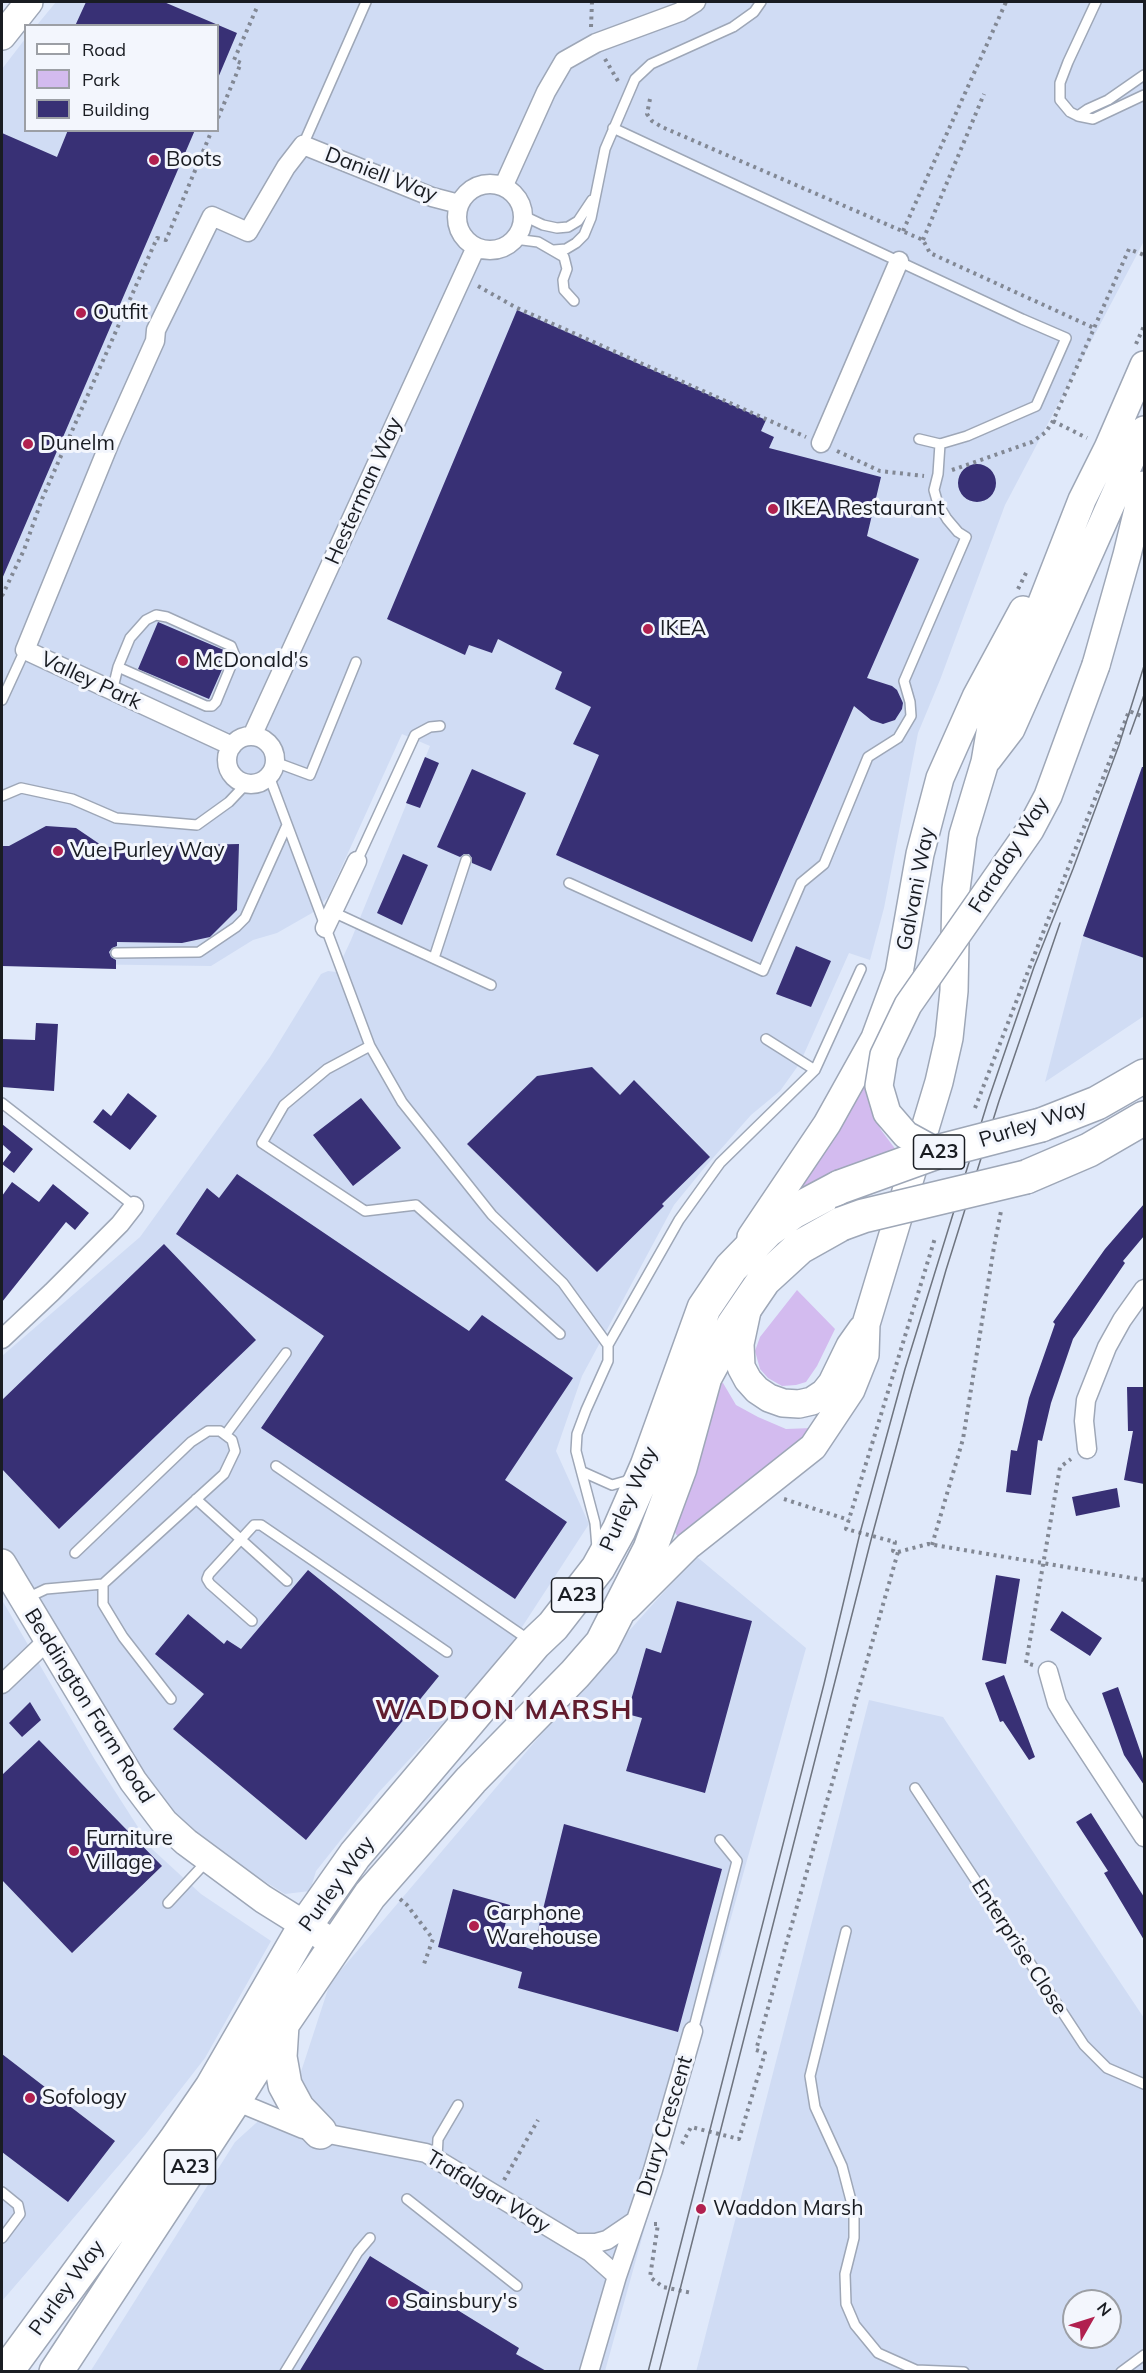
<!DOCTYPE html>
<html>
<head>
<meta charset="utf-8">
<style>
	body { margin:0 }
	#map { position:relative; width:1146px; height:2373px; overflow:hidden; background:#e0e9fa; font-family:Mulish,sans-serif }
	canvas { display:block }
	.frame { position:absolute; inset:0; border:3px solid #191c22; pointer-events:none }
	.legend { position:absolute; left:24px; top:24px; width:195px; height:108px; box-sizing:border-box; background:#f3f6fd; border:2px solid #9c9fa5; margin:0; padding:8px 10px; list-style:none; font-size:18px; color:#191c22 }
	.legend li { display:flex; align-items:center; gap:12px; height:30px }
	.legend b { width:30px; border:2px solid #9c9fa5 }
	.north { position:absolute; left:1062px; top:2289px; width:60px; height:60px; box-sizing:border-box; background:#f3f6fd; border:2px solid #9c9fa5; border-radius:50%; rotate:51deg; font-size:16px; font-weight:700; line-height:24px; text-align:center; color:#191c22 }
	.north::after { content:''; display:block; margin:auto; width:21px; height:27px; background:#b1204f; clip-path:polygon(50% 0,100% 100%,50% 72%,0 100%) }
</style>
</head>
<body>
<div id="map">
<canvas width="1146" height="2373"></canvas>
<div class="frame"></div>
<ul class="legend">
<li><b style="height:8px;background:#fff"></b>Road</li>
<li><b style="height:16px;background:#d3bbef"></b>Park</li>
<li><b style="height:16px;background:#383075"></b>Building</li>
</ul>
<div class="north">N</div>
</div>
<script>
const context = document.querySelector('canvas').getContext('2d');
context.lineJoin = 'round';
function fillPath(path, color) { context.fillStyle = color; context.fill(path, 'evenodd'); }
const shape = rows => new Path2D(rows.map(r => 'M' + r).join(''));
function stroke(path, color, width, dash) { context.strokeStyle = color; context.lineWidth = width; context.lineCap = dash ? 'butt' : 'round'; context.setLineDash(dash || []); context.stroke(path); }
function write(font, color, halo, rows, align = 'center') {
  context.font = font + ' Mulish,sans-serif'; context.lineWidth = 6; context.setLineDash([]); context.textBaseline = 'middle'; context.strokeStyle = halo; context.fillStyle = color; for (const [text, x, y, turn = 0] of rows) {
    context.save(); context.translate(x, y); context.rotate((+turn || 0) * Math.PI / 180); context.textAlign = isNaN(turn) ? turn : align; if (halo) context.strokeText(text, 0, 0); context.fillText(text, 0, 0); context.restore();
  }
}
const built = shape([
	[56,2,1144,2,1144,241,1005,505,940,680,918,733,884,908,870,960,849,953,800,1063,780,1091,751,1115,705,1167,674,1205,582,1376,556,1451,589,1524,498,1664,379,1792,316,1871,310,1891,285,1894,227,1858,176,1818,132,1771,2,1549,2,1356,140,1237,270,1057,321,974,328,971,336,972,351,940,430,746,402,734,328,897,312,913,277,933,253,940,211,966,2,963,2,69,25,39,26,130,218,130,218,26,37,25],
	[1144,763,1144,1016,1045,1082,1083,936],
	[696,1556,806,1648,605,2371,90,2372,235,2142,296,2087,330,1983,628,1632],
	[2,1600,95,1760,152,1849,201,1894,271,1941,205,2058,145,2135,2,2301],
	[869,1700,943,1717,1144,2018,1144,2371,696,2372],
	[1074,2301,1110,2301,1110,2337,1074,2337]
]);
const green = shape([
	[874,1060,874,1115,881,1130,896,1150,797,1191],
	[797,1290,835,1329,817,1366,806,1382,796,1385,782,1386,768,1378,760,1369,755,1351,760,1337],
	[723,1383,736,1405,758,1417,786,1429,812,1428,803,1440,678,1537,671,1527,716,1384]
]);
const building = shape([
	[86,2,164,2,237,33,218,78,218,26,75,26],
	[68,130,195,130,2,579,2,133,57,157],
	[517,310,766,420,761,431,774,437,769,448,881,477,867,536,919,559,867,678,892,686,897,690,903,703,902,709,895,720,883,724,871,720,854,706,752,942,556,855,599,755,573,744,591,707,555,689,562,672,498,639,492,653,469,645,465,655,387,619],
	'958 483a19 19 0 1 1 38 0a19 19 0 1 1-38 0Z',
	[158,622,226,651,228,656,209,699,138,669],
	[425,757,439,763,420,808,406,803],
	[1142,767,1144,767,1144,958,1083,936],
	[472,769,526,793,491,871,472,863,472,858,469,854,464,854,460,857,437,847],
	[46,826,76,828,104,847,239,844,237,910,210,937,182,943,117,942,117,946,112,948,109,952,111,957,116,960,116,969,2,966,2,846,9,846],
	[403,854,428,865,402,925,377,913],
	[796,946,831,961,811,1007,776,994],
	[36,1023,58,1024,54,1091,2,1087,2,1039,35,1040],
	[592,1067,620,1095,634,1080,710,1157,662,1204,664,1206,597,1272,467,1144,537,1076],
	[128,1093,157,1116,130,1150,93,1122,103,1109,111,1116],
	[361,1098,401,1148,353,1186,313,1135],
	[2,1124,33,1149,14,1173,2,1164,11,1152,2,1144],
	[237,1174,469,1331,482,1315,573,1378,505,1480,567,1522,515,1599,261,1428,324,1336,176,1234,207,1188,219,1198],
	[12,1182,39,1202,53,1184,89,1213,75,1230,66,1222,2,1302,2,1196],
	[1144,1204,1144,1236,1123,1261,1125,1263,1073,1339,1051,1403,1042,1441,1038,1440,1031,1495,1006,1492,1011,1450,1017,1451,1029,1398,1055,1324,1053,1322,1105,1249],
	[164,1244,256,1340,59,1529,2,1469,2,1400],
	[1127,1387,1144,1387,1144,1484,1124,1480,1133,1431,1128,1431],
	[1117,1488,1120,1507,1076,1516,1072,1497],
	[308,1570,439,1676,306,1840,173,1729,204,1694,155,1654,188,1614,224,1644,227,1640,241,1649],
	[996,1575,1020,1579,1006,1664,982,1660],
	[677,1601,752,1621,705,1793,626,1771,642,1718,627,1714,646,1648,661,1653],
	[1062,1611,1102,1638,1090,1656,1050,1630],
	[1004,1675,1035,1757,1029,1760,1003,1721,1000,1722,985,1683],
	[1118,1687,1144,1762,1144,1785,1124,1755,1102,1693],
	[30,1702,41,1720,22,1737,9,1723],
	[39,1740,162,1866,72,1953,2,1880,2,1775],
	[1091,1813,1144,1897,1144,1940,1104,1873,1108,1871,1076,1822],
	[564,1824,722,1869,678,2032,518,1988,522,1972,438,1947,453,1889,510,1905,502,1938,533,1950],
	[2,2054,115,2141,68,2202,2,2152],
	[370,2256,519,2348,516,2354,548,2372,299,2372]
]);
const path = shape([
	[591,27,592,2],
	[605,59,618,81],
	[650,99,647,114,652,121,662,127,923,240,930,253,1094,328],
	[218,118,241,63,234,60,258,5],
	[903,231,1006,2],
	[923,240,984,94],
	[478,286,515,307,806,437],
	[1136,344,1144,326],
	[1053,421,1087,438],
	[837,451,880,471,924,476],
	[952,470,1032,442,1046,432,1053,421,1129,249,1144,255],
	[1018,589,1028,569],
	[2,596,24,550,42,499,157,238,166,240,212,130],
	[975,1108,1129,711,1144,717],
	[784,1499,849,1520],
	[932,1545,963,1439,994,1247,1001,1211,1003,1210],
	[898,1552,928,1544,1144,1580],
	[1033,1665,1026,1663,1060,1467,1071,1459],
	[400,1899,407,1905,433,1939,424,1964],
	[682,2144,691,2127,739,2139,765,2053,756,2050,898,1552,893,1551,895,1542,846,1529,935,1238],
	[504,2180,538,2120],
	[654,2224,658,2224,650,2277,663,2287,692,2293]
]);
const lane = shape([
	[1096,2,1068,62,1060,83,1060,100,1070,112,1078,116,1093,119,1144,95],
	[1078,116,1088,109,1108,100,1144,75],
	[613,128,1022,319,1066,338,1036,406,967,436,940,444,919,439],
	[303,145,366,2],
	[524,216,543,225,557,228,568,227,578,221,592,200],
	[515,239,538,242,564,257,567,269,563,280,564,290,574,301],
	[554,250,566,249,576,243,584,235,591,218,605,149,635,79,651,64,733,27,754,12,761,2],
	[112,692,118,667,130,638,146,620,156,615,167,617,231,646,235,656,216,702,212,706,206,706,118,667],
	[2,700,25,650],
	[275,762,310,775,356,662],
	[269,776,370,1046,402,1102,492,1215,563,1283,608,1345],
	[2,796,21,788,72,799,116,818,197,825,229,802,247,783],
	[357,861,415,735,430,727,440,726],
	[569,883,763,971,801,883,824,864,868,757,898,738,911,716,910,702,904,681,966,537,958,532,947,519,938,504,934,490,938,474,940,444],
	[333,912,491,985],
	[116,953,199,952,236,927,245,918,287,825],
	[434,958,466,860],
	[766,1039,815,1070],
	[370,1046,327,1069,284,1105,262,1143,365,1211,416,1205,560,1334],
	[2,1103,134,1206],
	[226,1434,286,1353],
	[276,1466,529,1640],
	[583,1472,612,1485,626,1481,632,1476],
	[196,1499,287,1581],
	[597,1548,595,1523,576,1451,577,1434,586,1410,608,1361,608,1345,679,1220,720,1163,815,1070,861,969],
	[103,1584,103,1604,123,1637,171,1699],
	[27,1598,46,1589,103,1584,224,1474,235,1451,232,1440,220,1431,208,1431,191,1442,75,1553],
	[252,1621,210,1584,207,1579,209,1574,254,1525,261,1525,447,1652],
	[915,1788,1084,2045,1107,2068,1144,2084],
	[168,1903,207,1861],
	[846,1931,810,2076,815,2107,842,2166,854,2212,854,2238,845,2274,846,2304,855,2325,878,2353,916,2370,964,2372],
	[693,2031,737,1861,720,1840],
	[437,2158,438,2139,458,2105],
	[2,2192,18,2205,20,2214,2,2238],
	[407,2199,517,2286],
	[285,2372,358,2252,370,2238],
	[1121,2372,1144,2355]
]);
const street = shape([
	'457 217a33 33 0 1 1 66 0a33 33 0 1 1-66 0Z',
	[504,185,546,92,564,61,596,43,680,12,696,2],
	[821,443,899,261],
	[252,736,476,247],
	'227 760a24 24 0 1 1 48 0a24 24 0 1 1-48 0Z',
	[232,746,25,650,112,437,155,341,156,330,212,216,248,232,286,167,303,145,432,197,459,204],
	[325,928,357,861],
	[2,1339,52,1292,120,1224,134,1206],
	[1087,1449,1084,1421,1086,1400,1107,1347,1122,1320,1144,1289],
	[1048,1671,1057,1703,1066,1718,1144,1837],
	[2,1684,47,1641],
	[228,2098,303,2129,426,2153,590,2252,617,2276],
	[575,2243,596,2243,607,2240,635,2221],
	[589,2372,617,2276,653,2170,693,2031]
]);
const secondary = shape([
	[2,36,29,2],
	[1096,665,1127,555,1144,485],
	[988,759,1011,729,1144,430],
	[751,1237,827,1124,875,1038,899,973,920,854,940,778,976,697,1023,610],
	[747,1311,740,1344,741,1367,748,1380,757,1390,769,1398,783,1403,799,1404,812,1401,824,1393,832,1383,850,1346,862,1329],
	[2,1563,133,1781,164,1822,186,1842,263,1899,335,1944],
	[626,1608,688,1546,813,1447,851,1390,865,1355,866,1324,939,1082,949,1038,954,991,956,889,963,835,985,762,991,727,1021,656,1082,500,1108,448,1144,365]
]);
const highway = shape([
	[1041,1125,1097,1103,1144,1076],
	[1026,1177,1089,1150,1144,1118],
	[282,2025,280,2057,285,2085,298,2109,320,2132],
	[6,2372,175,2141,212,2087,305,1926,355,1855,534,1644,553,1626,598,1568,619,1530,647,1466,704,1308,731,1268,767,1231,793,1212,840,1187],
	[56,2372,234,2101,283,2023,370,1895,471,1780,575,1674,602,1643,650,1549,680,1468,705,1377,734,1324,764,1280,800,1247,841,1224]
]);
const tram = shape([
	[1130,734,1144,695],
	[648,2372,824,1684,860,1533,905,1369,988,1101,1034,967,1073,869,1119,745,1144,666],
	[659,2372,872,1536,911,1392,946,1270,999,1101,1060,923]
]);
const secondaryBridge = shape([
	[937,1152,906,1135,887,1113,879,1086,884,1055,908,1005,1030,830,1048,796,1096,665]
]);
const highwayBridge = shape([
	[840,1187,937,1152,1041,1125],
	[841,1224,863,1216,1026,1177]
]);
const markers = [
	[154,160,6,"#b1204f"],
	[81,313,6,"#b1204f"],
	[28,444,6,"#b1204f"],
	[773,509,6,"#b1204f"],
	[648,629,6,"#b1204f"],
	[183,661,6,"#b1204f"],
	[58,851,6,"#b1204f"],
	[74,1851,6,"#b1204f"],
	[474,1926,6,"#b1204f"],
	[30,2098,6,"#b1204f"],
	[701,2209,6,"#b1204f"],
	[393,2302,6,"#b1204f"]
];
const shields = [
	[939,1152,51],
	[577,1595,51],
	[190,2167,51]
];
const shieldNames = [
	["A23",939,1152],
	["A23",577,1595],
	["A23",190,2167]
];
const poiNames = [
	["Boots",166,160],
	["Outfit",93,313],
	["Dunelm",40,444],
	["IKEA Restaurant",785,509],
	["IKEA",660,629],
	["McDonald's",195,661],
	["Vue Purley Way",70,851],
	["Furniture",86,1839],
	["Village",86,1863],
	["Carphone",486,1914],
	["Warehouse",486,1938],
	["Sofology",42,2098],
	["Waddon Marsh",713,2209],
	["Sainsbury's",405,2302]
];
const streetNames = [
	["Daniell Way",381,175,21],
	["Hesterman Way",364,491,-66],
	["Valley Park",91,681,25],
	["Faraday Way",1009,855,-58],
	["Galvani Way",916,889,-79],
	["Purley Way",1033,1124,-18],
	["Purley Way",629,1499,-66],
	["Beddington Farm Road",89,1706,58],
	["Purley Way",337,1884,-54],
	["Enterprise Close",1019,1947,57],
	["Drury Crescent",665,2126,-73],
	["Trafalgar Way",488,2192,31],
	["Purley Way",67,2288,-54]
];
const districtNames = [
	["WADDON MARSH",504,1711]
];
fillPath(built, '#d0dcf4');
fillPath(green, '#d3bbef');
fillPath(building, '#383075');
stroke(lane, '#9ea7b7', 12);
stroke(street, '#9ea7b7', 21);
stroke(secondary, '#9ea7b7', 30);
stroke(highway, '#9ea7b7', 36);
stroke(path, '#828894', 4, [3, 4.5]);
stroke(lane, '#fff', 9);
stroke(street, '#fff', 18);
stroke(secondary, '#fff', 27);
stroke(highway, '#fff', 33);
stroke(tram, '#6e747f', 1.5);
stroke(secondaryBridge, '#9ea7b7', 30, []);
stroke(highwayBridge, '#9ea7b7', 36, []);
stroke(secondaryBridge, '#fff', 27);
stroke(highwayBridge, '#fff', 33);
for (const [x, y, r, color] of markers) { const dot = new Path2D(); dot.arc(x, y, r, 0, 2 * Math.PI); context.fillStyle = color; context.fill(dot); stroke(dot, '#f3f6fd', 2); }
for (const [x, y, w] of shields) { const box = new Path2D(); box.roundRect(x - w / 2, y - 17, w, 34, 4.5); context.fillStyle = '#f3f6fd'; context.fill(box); stroke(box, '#191c22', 1.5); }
write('bold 20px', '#191c22', null, shieldNames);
write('21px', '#191c22', '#f3f6fd', poiNames, 'left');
write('21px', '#191c22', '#f3f6fd', streetNames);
context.letterSpacing = '1.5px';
write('bold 27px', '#611c2e', '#f3f6fd', districtNames);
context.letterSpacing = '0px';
</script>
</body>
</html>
